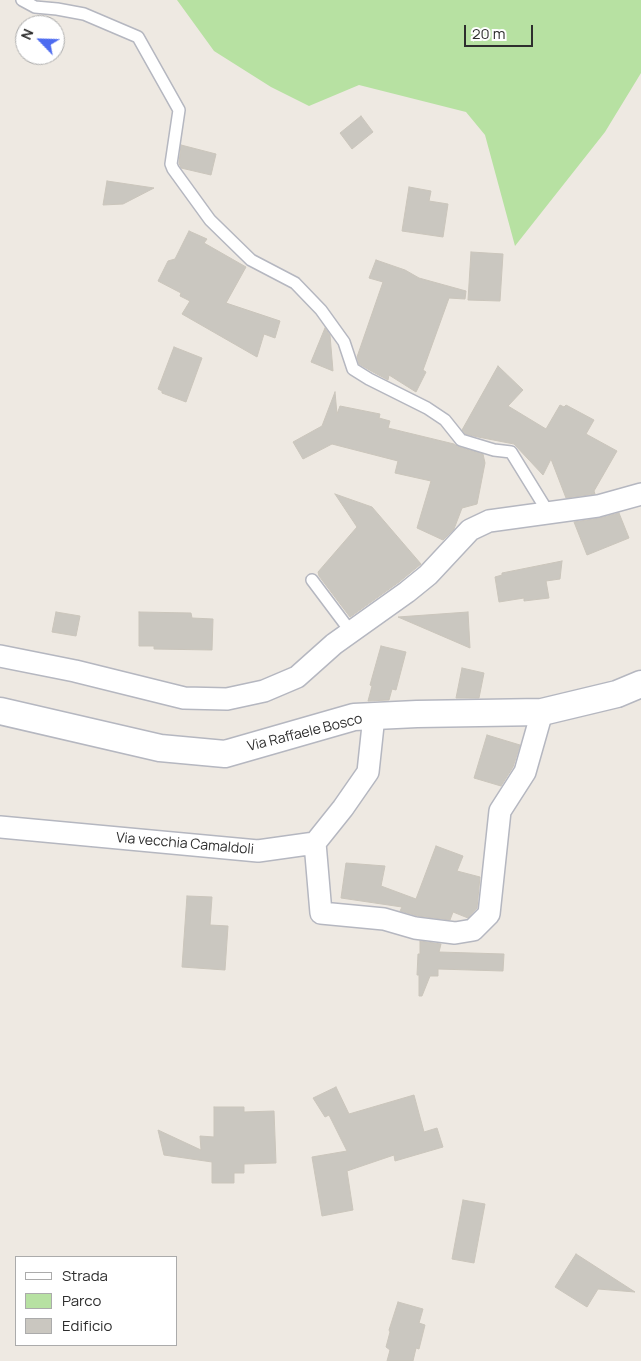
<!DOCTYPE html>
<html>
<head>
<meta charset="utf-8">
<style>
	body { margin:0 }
	#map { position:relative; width:641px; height:1361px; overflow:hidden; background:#eee9e2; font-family:Manrope,sans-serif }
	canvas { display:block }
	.legend { position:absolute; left:15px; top:1256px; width:162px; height:90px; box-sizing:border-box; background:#fff; border:1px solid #ababab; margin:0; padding:6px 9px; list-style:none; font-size:15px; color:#2e2e2e }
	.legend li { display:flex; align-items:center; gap:10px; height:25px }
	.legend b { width:25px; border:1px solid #ababab }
	.north { position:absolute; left:15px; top:15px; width:50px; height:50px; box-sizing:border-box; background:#fff; border:1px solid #ababab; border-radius:50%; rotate:294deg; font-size:14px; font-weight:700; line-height:20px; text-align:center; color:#2e2e2e }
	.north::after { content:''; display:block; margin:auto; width:18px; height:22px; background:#4d6bf0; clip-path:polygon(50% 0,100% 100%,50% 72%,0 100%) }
	.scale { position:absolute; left:464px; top:25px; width:69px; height:22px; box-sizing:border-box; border:2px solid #2e2e2e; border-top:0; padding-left:6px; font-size:15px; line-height:18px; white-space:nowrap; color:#2e2e2e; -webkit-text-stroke:4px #fff; paint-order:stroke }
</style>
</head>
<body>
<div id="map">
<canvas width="641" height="1361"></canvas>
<ul class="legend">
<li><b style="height:6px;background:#fff"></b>Strada</li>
<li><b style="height:14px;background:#b7e1a2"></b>Parco</li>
<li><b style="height:14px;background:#cac7c0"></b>Edificio</li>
</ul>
<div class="north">N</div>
<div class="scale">20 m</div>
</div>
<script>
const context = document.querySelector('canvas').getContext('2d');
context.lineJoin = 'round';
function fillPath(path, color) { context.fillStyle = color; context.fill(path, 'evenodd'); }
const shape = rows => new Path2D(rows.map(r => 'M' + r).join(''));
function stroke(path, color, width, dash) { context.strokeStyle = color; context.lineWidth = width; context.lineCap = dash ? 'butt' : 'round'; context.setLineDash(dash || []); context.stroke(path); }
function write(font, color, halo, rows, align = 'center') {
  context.font = font + ' Manrope,sans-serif'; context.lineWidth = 5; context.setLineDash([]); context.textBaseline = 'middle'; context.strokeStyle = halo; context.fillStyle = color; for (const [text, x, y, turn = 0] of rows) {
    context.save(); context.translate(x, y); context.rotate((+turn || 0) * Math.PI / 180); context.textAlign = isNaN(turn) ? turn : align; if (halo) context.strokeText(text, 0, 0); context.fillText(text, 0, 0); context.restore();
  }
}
const green = shape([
	[177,0,641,0,641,73,605,132,515,246,485,135,466,112,359,85,309,106,271,87,214,51]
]);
const building = shape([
	[361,116,373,132,352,149,340,133,361,116],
	[181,145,216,154,211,175,181,168,179,163,181,145],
	[107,181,154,188,123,204,103,205,107,181],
	[409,187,431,191,429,201,448,204,443,237,402,231,409,187],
	[189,231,207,239,204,243,246,267,226,303,280,321,275,338,264,334,257,357,182,314,190,301,180,296,181,293,158,281,168,261,175,259,189,231],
	[471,252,503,254,500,301,468,300,471,252],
	[376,260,405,270,419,278,466,291,465,299,449,298,423,370,426,372,416,392,389,375,388,380,373,372,359,364,357,357,383,282,369,278,376,260],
	[325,328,330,335,333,371,311,362,325,328],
	[174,347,202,358,186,402,162,393,162,391,158,389,174,347],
	[498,366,523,390,508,406,546,429,560,405,564,407,566,405,594,420,586,434,617,451,594,491,595,494,566,498,551,459,543,475,514,444,478,437,465,434,462,430,498,366],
	[335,392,337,414,340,406,380,414,379,418,390,421,388,428,454,444,459,447,483,454,485,463,477,504,462,508,454,529,443,540,417,528,431,481,395,473,398,461,332,444,303,459,293,442,322,426,335,392],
	[335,494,372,507,421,564,399,582,350,617,319,576,318,572,357,527,335,494],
	[619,513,629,538,587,555,574,522,600,518,619,513],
	[562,561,560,579,546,581,549,598,524,601,524,598,499,602,495,577,502,575,502,573,562,561],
	[56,612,80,616,76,636,52,632,56,612],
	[139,612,191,613,192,618,213,619,212,650,154,649,154,646,139,646,139,612],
	[468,612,470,648,398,617,468,612],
	[381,646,406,652,396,690,392,689,389,700,368,701,372,686,370,685,381,646],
	[462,668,484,673,479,698,456,698,462,668],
	[487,735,520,745,513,767,501,786,474,778,487,735],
	[436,846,463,856,457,871,480,877,477,908,468,918,453,912,450,920,418,916,400,911,402,907,341,898,346,863,385,866,381,886,416,899,436,846],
	[187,896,212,897,210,925,228,926,225,970,182,967,187,896],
	[420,941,441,944,439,952,504,954,503,971,438,969,438,976,430,976,422,996,419,996,419,975,417,975,418,954,420,954,420,941],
	[336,1087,349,1114,414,1095,424,1132,437,1128,443,1147,395,1161,394,1155,347,1171,353,1210,322,1216,312,1157,347,1151,329,1115,325,1117,313,1098,336,1087],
	[214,1107,244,1107,244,1112,274,1111,276,1163,244,1164,244,1173,234,1173,234,1183,212,1183,212,1162,164,1155,158,1130,201,1150,200,1136,214,1137,214,1107],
	[463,1200,485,1204,474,1263,452,1259,463,1200],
	[576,1254,635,1292,598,1289,587,1307,555,1287,576,1254],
	[398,1302,423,1309,419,1323,425,1325,419,1349,416,1348,413,1361,387,1361,390,1350,386,1347,390,1332,389,1330,398,1302]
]);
const service = shape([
	[22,0,35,7,57,9,84,14,138,37,179,110,171,164,173,169,210,220,251,260,295,283,321,310,344,342,353,369,369,379,427,408,445,420,461,440,494,450,511,452,548,512],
	[312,580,351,632]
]);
const minor = shape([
	[0,656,75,671,184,698,227,699,264,691,297,677,334,644,407,592,428,575,470,530,489,521,598,506,641,494],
	[0,827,258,851,315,843,343,808,368,772,374,716],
	[315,843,321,913,384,919,415,928,455,933,473,930,489,914,500,811,525,772,542,712]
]);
const tertiary = shape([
	[0,711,160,748,225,754,354,717,417,714,542,712,617,694,641,684]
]);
const streetNames = [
	["Via Raffaele Bosco",305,733,-14],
	["Via vecchia Camaldoli",185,844,5]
];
fillPath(green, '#b7e1a2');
fillPath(building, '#cac7c0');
stroke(building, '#cac5bb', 1);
stroke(service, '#b5b7c0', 14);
stroke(minor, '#b5b7c0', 24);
stroke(tertiary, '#b5b7c0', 29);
stroke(service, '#fff', 11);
stroke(minor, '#fff', 21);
stroke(tertiary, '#fff', 26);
write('14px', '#2e2e2e', '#fff', streetNames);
</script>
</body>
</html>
